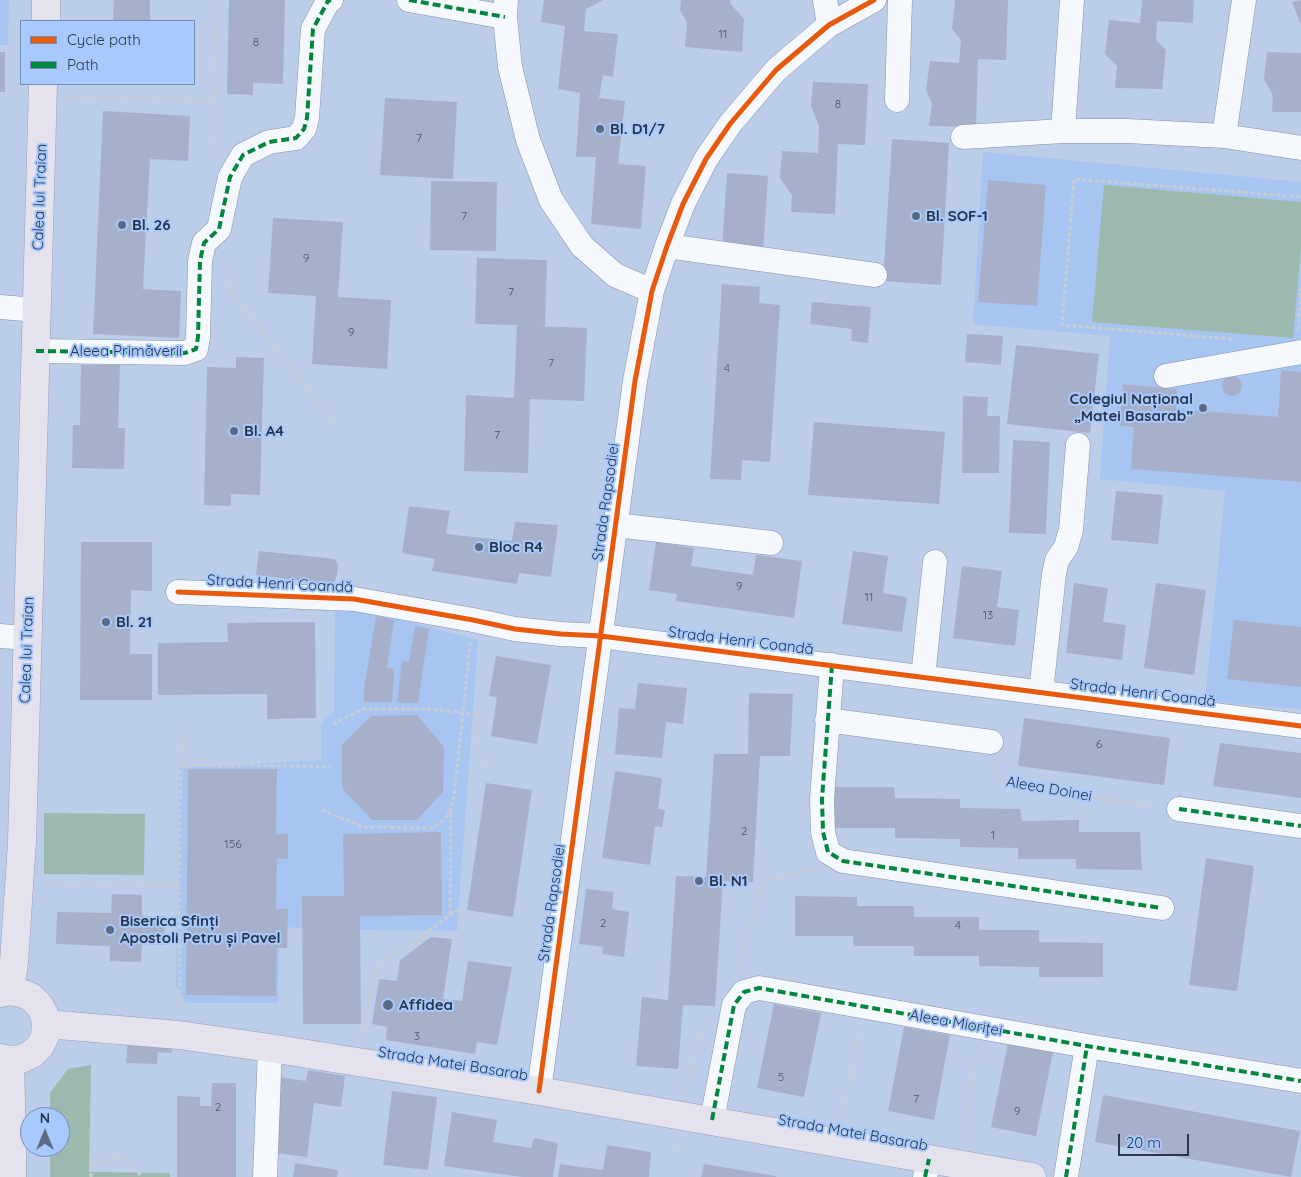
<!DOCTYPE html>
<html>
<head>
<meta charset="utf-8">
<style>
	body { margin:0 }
	#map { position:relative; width:1301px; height:1177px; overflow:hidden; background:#bbcde9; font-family:Quicksand,sans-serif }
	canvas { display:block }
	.legend { position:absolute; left:20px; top:20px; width:175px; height:65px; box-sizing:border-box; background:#a7c9fd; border:1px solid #758eb6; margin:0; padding:6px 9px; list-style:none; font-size:15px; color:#29364b }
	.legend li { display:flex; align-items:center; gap:10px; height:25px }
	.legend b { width:25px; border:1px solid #758eb6 }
	.north { position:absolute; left:20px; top:1107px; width:50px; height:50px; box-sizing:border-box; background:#a7c9fd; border:1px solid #758eb6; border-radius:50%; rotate:0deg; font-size:14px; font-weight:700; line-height:20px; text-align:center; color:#29364b }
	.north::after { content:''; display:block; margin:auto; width:18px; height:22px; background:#5c6b82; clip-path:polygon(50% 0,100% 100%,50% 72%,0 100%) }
	.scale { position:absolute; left:1118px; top:1134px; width:71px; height:22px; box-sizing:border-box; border:2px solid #29364b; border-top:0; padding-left:6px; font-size:15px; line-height:18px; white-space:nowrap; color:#29364b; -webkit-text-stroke:4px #a7c9fd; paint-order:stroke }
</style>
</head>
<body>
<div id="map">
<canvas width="1301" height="1177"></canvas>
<ul class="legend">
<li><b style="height:6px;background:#e8590c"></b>Cycle path</li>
<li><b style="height:6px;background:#00873e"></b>Path</li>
</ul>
<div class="north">N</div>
<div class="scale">20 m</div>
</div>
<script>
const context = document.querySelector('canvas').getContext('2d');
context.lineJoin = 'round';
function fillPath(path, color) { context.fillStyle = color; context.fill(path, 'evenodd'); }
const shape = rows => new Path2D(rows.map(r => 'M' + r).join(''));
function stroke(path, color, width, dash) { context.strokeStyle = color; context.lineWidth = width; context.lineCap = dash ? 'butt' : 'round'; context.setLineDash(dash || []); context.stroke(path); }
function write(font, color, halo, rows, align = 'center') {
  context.font = font + ' Quicksand,sans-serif'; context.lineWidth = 4; context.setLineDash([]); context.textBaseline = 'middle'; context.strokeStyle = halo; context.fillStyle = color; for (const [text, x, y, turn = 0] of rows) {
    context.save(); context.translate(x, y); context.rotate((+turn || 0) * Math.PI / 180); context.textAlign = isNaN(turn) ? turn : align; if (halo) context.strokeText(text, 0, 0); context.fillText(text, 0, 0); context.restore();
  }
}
const built = shape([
	[0,0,9,0,8,45,0,45,0,58],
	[983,152,1301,182,1301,709,1205,701,1225,491,1100,479,1110,336,973,324],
	[335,602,478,640,457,931,367,930,280,927,278,1003,186,1003,176,986,179,768,321,760,321,723,334,712]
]);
const green = shape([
	[1104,185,1301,202,1301,246,1293,338,1092,322],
	[44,813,145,814,144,875,44,874],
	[91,1065,89,1172,170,1173,170,1177,50,1177,50,1147,60,1147,60,1117,50,1117,50,1093,68,1069]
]);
const building = shape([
	[114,0,150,0,150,21,113,21],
	[229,0,285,0,283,84,253,83,253,95,227,94],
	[544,0,603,0,586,9,584,31,618,34,613,77,603,75,599,98,625,101,618,164,646,166,641,229,591,224,596,157,576,157,580,93,558,89,565,26,541,22],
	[681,0,730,0,730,3,744,19,742,52,685,47,687,22,680,10],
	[955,0,1008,0,1006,60,978,59,976,127,929,126,932,104,926,90,930,61,959,63,961,40,952,29],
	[1142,0,1194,0,1193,23,1157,21,1156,40,1166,50,1162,89,1115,88,1117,66,1105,54,1109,20,1140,23],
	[1301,0,1301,24,1292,2],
	[0,52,5,52,5,92,0,92],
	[1267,52,1301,53,1301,112,1272,112,1273,96,1264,79],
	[813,82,868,84,865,145,838,144,835,214,791,212,792,195,780,178,782,151,818,153,819,126,811,106],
	[385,98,457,102,453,179,380,175],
	[103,111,190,116,188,161,150,159,143,289,181,291,179,338,93,334],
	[892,139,949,143,941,285,883,281],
	[727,173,768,176,763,252,722,249],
	[988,180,1046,185,1037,306,978,302],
	[431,181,497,182,496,251,430,250],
	[273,218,343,222,338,297,391,300,387,369,312,364,316,296,268,293],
	[477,258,547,260,545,326,536,326,587,328,584,401,530,399,528,473,464,471,466,395,514,398,517,325,475,324],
	[722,284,760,287,759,303,780,305,770,462,742,460,741,480,710,479],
	[812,302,871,307,868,343,851,341,852,329,810,324],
	[967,334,1003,336,1001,365,965,362],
	[1016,345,1099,354,1090,433,1007,424],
	[236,357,264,358,260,495,231,494,231,506,204,505,207,367,236,368],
	[81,365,120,365,118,428,125,428,124,469,72,468,73,425,80,425],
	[1281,370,1301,372,1301,482,1131,469,1134,427,1120,426,1123,384,1177,389,1176,409,1278,417],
	'1222 386a10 10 0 1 1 20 0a10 10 0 1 1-20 0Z',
	[963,396,988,397,987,416,1000,416,999,473,962,473],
	[814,422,945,432,939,504,808,495],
	[1013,440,1050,442,1046,534,1009,533],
	[1116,491,1163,495,1158,544,1111,540],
	[409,506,450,511,446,534,512,541,515,522,558,525,551,577,519,573,517,584,432,571,435,559,402,553],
	[81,542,152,542,152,591,131,590,130,654,152,654,152,700,80,700],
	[656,542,694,548,691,566,753,575,756,555,802,561,794,618,676,601,677,594,649,590],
	[259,551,335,559,338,565,337,575,335,581,329,584,256,575],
	[853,551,888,556,883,593,907,597,902,632,842,624],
	[962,566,1002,571,997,607,1019,610,1015,646,953,638],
	[1074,583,1108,588,1103,622,1126,625,1122,660,1066,653],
	[1156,583,1206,590,1194,675,1144,668],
	[376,616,394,620,387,668,394,669,392,702,364,702,364,689],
	[1234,620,1301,627,1301,687,1227,679],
	[315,622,316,718,267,719,267,694,158,695,158,643,228,642,227,623],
	[415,626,429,629,418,703,397,703,402,661,409,662],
	[496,656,551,665,537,744,491,736,497,697,489,696],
	[638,683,687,688,683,724,666,722,662,758,615,754,619,708,635,709],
	[749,693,793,694,790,756,760,756,753,882,723,881,715,1006,683,1005,678,1069,636,1066,642,997,668,1000,676,876,706,877,714,754,748,754],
	[417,715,444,747,443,792,417,820,372,820,342,788,342,745,371,716],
	[1024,718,1170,738,1164,785,1018,766],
	[1220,743,1301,753,1301,798,1213,786],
	[188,769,277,769,276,834,288,834,288,859,277,858,276,909,288,909,287,948,277,948,276,996,186,995],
	[615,771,662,778,658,809,665,810,662,827,655,826,650,865,602,858],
	[486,783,532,790,513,917,467,910],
	[833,787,894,787,895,798,960,799,960,808,1020,809,1022,821,1079,820,1079,832,1140,832,1142,870,1076,869,1076,859,1018,859,1018,848,960,847,960,839,895,838,895,828,834,828],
	[441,832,442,915,360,916,361,1024,303,1024,302,896,344,896,343,834],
	[1206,858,1254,866,1237,991,1189,985],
	[586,889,614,892,612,909,629,912,624,957,602,954,603,947,579,944],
	[112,894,142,895,142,916,165,916,164,945,142,944,141,962,110,961,110,946,56,944,57,912,111,913],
	[795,896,857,897,857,906,914,906,914,917,979,917,979,930,1039,930,1039,942,1103,943,1103,977,1039,977,1039,967,979,966,979,956,914,956,914,946,854,946,853,936,795,936],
	[431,937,452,939,443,999,462,1001,468,961,512,967,497,1045,477,1042,475,1054,386,1040,387,1027,372,1024,379,979,397,981,400,960],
	[774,1004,821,1013,804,1097,757,1088],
	[904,1027,950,1035,934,1120,888,1111],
	[128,1037,172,1040,172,1053,158,1052,157,1064,126,1063],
	[1008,1043,1053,1052,1036,1136,991,1127],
	[308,1070,345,1076,341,1107,314,1103,307,1157,275,1153,274,1076,306,1081],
	[212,1083,236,1083,236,1177,177,1177,177,1096,200,1097,200,1106,211,1106],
	[392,1091,437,1097,428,1170,383,1165],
	[1103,1095,1300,1131,1291,1177,1095,1142],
	[452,1112,497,1120,493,1142,531,1148,534,1138,558,1143,553,1177,522,1177,444,1166],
	[607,1145,651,1152,649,1177,558,1177,560,1164,603,1170],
	[295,1163,338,1170,337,1177,293,1177],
	[704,1164,776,1176,776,1177,701,1177]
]);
const path = shape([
	[67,97,213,100],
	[214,157,212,135,217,0],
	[226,267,232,293,336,427],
	[1298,330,1301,288],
	[1232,339,1062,325,1074,179,1301,197],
	[333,724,363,709,432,709,463,713,470,643],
	[181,765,182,730],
	[993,765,999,781,1013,785,1041,791,1156,806],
	[322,810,363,827,429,828,439,824,447,816,454,797,463,713,479,714,476,745,479,757,489,767],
	[44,883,179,884,180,1010],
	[179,884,181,765,222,766,251,765,330,767],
	[450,914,451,808],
	[736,971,760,893,766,881,811,869],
	[364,1039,372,977,379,966,459,909,465,921],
	[686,1092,693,1043,704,1034],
	[842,1119,859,1029],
	[963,1139,977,1051],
	[677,1153,679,1140],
	[91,1177,91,1165,116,1157,139,1172,140,1177]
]);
const minor = shape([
	[409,0,505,17],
	[506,0,505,17,510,67,528,140,551,200,582,246,615,275,652,291],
	[825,0,829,25],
	[897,100,900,0],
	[1063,131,1072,0],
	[1224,136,1244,0],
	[963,137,1063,131,1127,131,1224,136,1301,148],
	[667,246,875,275],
	[0,307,37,310],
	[36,351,185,353,196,349,198,337,200,261,204,243,219,229,230,177,243,155,269,142,296,138,304,129,307,118,313,29,328,1,331,0],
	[1166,376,1301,352],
	[616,525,771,543],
	[178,592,354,599,473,620,515,629,561,634,601,636,1301,726],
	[0,636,27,638],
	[832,665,822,799,823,832,828,852,843,861,1162,908],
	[923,677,935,562],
	[1041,692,1054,574,1057,560,1066,547,1071,530,1078,445],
	[827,720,991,742],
	[1179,809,1301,826],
	[539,1091,635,381,652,291,667,246,683,204,706,159,730,124,776,70,829,25,874,0],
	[712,1120,734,1005,744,992,759,988,1087,1046,1301,1081],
	[265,1177,270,1048],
	[925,1177,929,1159],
	[1066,1177,1087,1046]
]);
const major = shape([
	[46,21,46,0],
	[10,991,14,962,22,842,43,84],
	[0,993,10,991,21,993,31,997,39,1005,44,1014,46,1024,45,1036,40,1046,32,1054,21,1059,10,1060,0,1058],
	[46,1024,179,1035,270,1048,539,1091,1032,1177],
	[10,1060,12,1145,12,1177]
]);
const quiet = shape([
	[409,0,505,17],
	[36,351,185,353,196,349,198,337,200,261,204,243,219,229,230,177,243,155,269,142,296,138,304,129,307,118,313,29,328,1,331,0],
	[832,665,822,799,823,832,828,852,843,861,1162,908],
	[1179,809,1301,826],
	[712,1120,734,1005,744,992,759,988,1087,1046,1301,1081],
	[925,1177,929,1159],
	[1066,1177,1087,1046]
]);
const cycleway = shape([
	[178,592,354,599,473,620,515,629,561,634,601,636,1301,726],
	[539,1091,635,381,652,291,667,246,683,204,706,159,730,124,776,70,829,25,874,0]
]);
const markers = [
	[600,129,5,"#5c6b82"],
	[916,216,5,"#5c6b82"],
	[122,225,5,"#5c6b82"],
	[1203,408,5,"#5c6b82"],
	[234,431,5,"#5c6b82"],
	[479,547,5,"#5c6b82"],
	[106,622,5,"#5c6b82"],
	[699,881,5,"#5c6b82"],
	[110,930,5,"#5c6b82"],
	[388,1005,6,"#5c6b82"]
];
const numberNames = [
	["11",723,34],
	["8",256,42],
	["8",838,104],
	["7",419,138],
	["7",464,216],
	["9",306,258],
	["7",511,292],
	["9",351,332],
	["7",551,363],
	["4",727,368],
	["7",497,435],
	["9",739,586],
	["11",869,597],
	["13",988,615],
	["6",1099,744],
	["2",744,831],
	["1",993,835],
	["156",233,844],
	["2",603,923],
	["4",958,925],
	["3",417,1036],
	["5",781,1077],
	["7",916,1099],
	["2",218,1107],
	["9",1017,1111]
];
const poiNames = [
	["Bl. D1/7",610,129],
	["Bl. SOF-1",926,216],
	["Bl. 26",132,225],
	["Colegiul Național",1193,399,"right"],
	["„Matei Basarab”",1193,416,"right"],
	["Bl. A4",244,431],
	["Bloc R4",489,547],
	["Bl. 21",116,622],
	["Bl. N1",709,881],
	["Biserica Sfinți",120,921],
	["Apostoli Petru și Pavel",120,938],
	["Affidea",399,1005]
];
const streetNames = [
	["Calea lui Traian",40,197,-88],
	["Aleea Primăverii",126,351],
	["Strada Rapsodiei",606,502,-82],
	["Strada Henri Coandă",280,584,3],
	["Strada Henri Coandă",741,641,7],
	["Calea lui Traian",27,650,-88],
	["Strada Henri Coandă",1143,693,7],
	["Aleea Doinei",1049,789,10],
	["Strada Rapsodiei",552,903,-82],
	["Aleea Mioriței",956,1023,10],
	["Strada Matei Basarab",453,1064,9],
	["Strada Matei Basarab",853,1133,10]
];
fillPath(built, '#a8c5f2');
fillPath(green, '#9db8ac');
fillPath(building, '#a7b0cb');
stroke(minor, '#8693a9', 25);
stroke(major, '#9d9eb6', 29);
stroke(path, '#c8cdd5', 3, [4, 2.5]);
stroke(minor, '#f5f8fc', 24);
stroke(major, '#e4e2ec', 28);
stroke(quiet, '#00873e', 4, [8, 4]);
stroke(cycleway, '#e8590c', 5);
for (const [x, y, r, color] of markers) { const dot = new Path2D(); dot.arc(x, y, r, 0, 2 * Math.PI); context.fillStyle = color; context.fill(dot); stroke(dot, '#a7c9fd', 2); }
write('12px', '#48546b', null, numberNames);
write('bold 15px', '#29364b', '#a7c9fd', poiNames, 'left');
write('15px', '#29364b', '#a7c9fd', streetNames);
</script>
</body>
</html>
